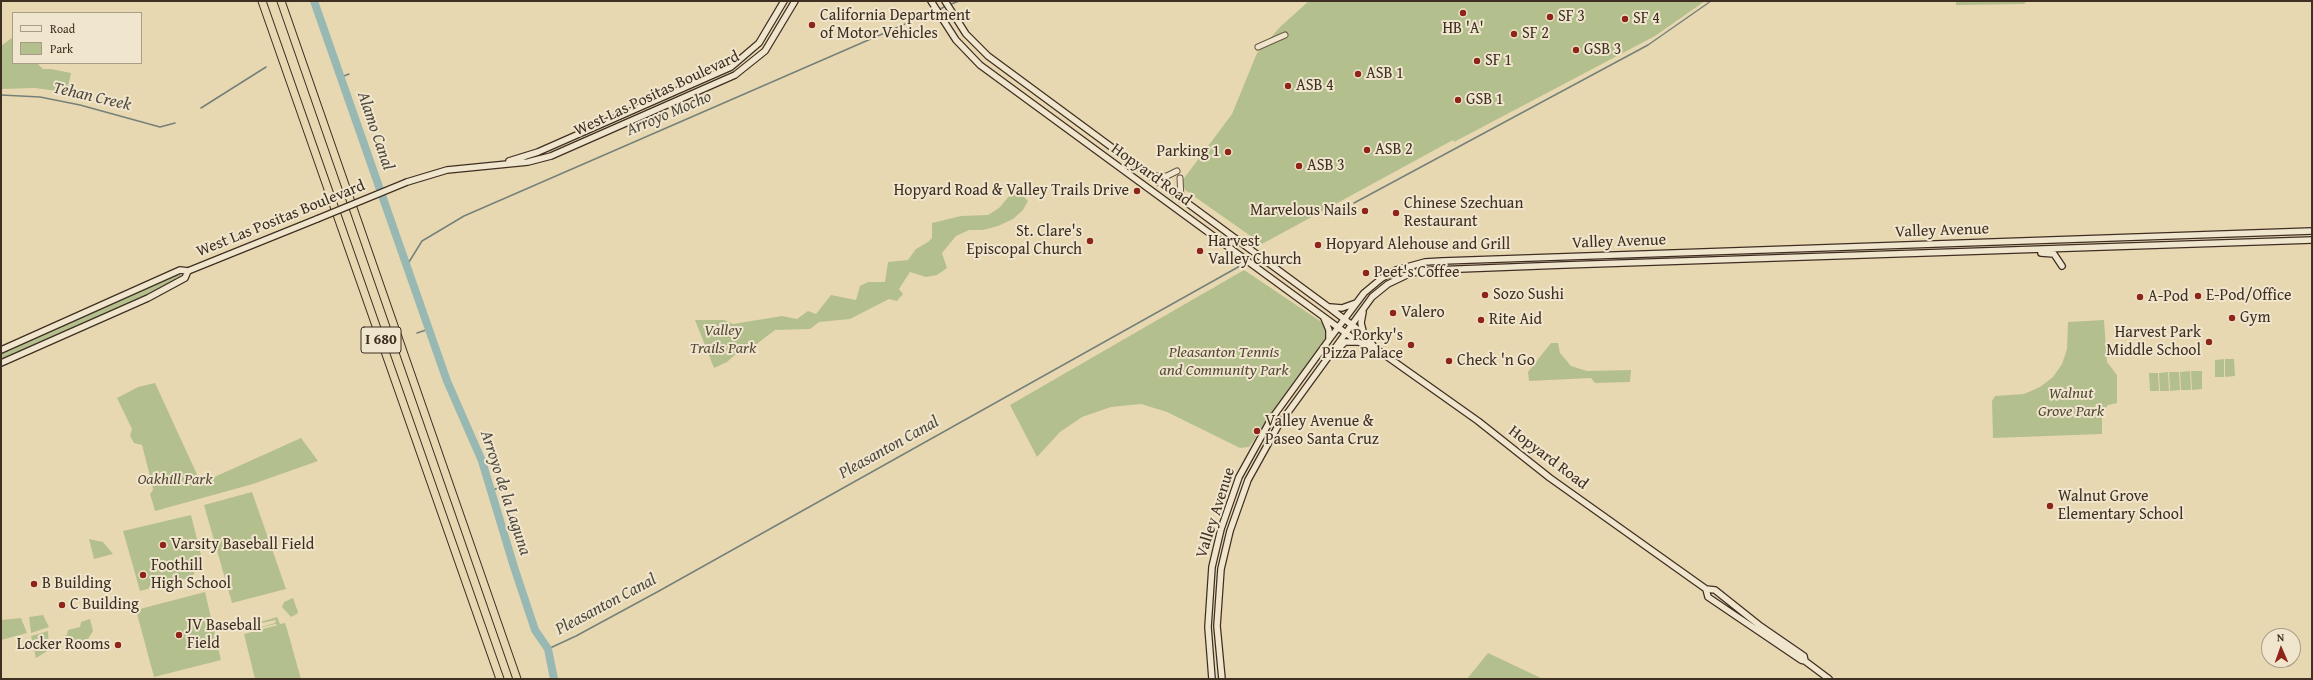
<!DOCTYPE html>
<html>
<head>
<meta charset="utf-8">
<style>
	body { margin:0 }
	#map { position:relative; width:2313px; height:680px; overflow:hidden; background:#e8d8b2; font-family:"Gentium Book Plus",serif }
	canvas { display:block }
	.frame { position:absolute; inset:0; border:2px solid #3f2e22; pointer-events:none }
	.legend { position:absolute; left:12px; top:12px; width:130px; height:52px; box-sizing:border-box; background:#f0e6cd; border:1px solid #a99c89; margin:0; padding:5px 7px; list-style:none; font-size:12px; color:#3f2e22 }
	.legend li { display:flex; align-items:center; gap:8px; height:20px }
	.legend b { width:20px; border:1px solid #a99c89 }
	.north { position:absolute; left:2261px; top:628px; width:40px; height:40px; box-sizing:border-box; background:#f0e6cd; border:1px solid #a99c89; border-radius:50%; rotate:358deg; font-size:11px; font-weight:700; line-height:16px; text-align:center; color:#3f2e22 }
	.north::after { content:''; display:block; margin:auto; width:14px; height:18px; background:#8f2418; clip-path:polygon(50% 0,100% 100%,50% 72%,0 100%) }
</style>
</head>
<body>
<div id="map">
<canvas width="2313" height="680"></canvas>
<div class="frame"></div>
<ul class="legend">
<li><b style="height:5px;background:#f0e6cd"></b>Road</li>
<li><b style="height:11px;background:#b4bf8e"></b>Park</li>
</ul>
<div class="north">N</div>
</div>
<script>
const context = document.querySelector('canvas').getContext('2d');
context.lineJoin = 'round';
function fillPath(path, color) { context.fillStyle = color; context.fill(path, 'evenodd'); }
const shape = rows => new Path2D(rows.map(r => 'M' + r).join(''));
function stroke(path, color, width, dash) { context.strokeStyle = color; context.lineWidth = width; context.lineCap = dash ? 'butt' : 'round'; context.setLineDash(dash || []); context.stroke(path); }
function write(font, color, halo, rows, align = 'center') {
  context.font = font + ' "Gentium Book Plus",serif'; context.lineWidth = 4; context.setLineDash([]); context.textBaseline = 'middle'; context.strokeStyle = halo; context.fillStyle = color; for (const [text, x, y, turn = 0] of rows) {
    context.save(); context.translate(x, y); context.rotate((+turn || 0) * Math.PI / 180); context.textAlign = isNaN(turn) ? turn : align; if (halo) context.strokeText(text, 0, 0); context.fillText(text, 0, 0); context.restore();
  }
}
const green = shape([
	[1309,1,1705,1,1655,36,1454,142,1453,140,1262,244,1185,190,1182,181,1232,114,1257,53,1281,26],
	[1956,1,2027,1,2024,4,1956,5],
	[13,37,13,63,37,63,43,69,51,69,71,73,67,92,34,88,1,89,1,46],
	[1016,188,1028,201,1023,210,1013,219,998,226,983,230,969,230,956,236,942,253,947,268,937,275,926,277,910,272,899,289,903,294,897,301,889,299,850,319,819,322,810,329,775,330,758,343,749,354,739,351,727,362,714,368,695,320,724,320,733,324,782,316,797,319,808,311,816,314,831,295,856,300,860,286,868,282,885,282,888,262,908,260,916,249,928,242,932,238,932,223,961,216,988,215,999,208],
	[1244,270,1332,329,1249,447,1240,448,1167,412,1141,404,1111,407,1082,417,1060,432,1037,457,1010,405],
	[175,274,182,275,148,296,1,361,1,352],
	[2104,320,2107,362,2117,375,2117,403,2108,405,2102,412,2102,434,1993,438,1992,401,1995,396,2024,394,2040,387,2053,377,2062,364,2067,349,2068,322],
	[1551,343,1558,343,1560,353,1571,366,1587,371,1631,370,1630,382,1595,383,1591,378,1529,381,1528,372],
	[2224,359,2224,377,2215,377,2215,360],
	[2225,359,2234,359,2235,376,2225,377],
	[2190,371,2191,390,2181,390,2180,372],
	[2191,371,2202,371,2202,389,2192,390],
	[2168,372,2169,391,2160,391,2159,373],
	[2169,372,2179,372,2180,390,2170,391],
	[2149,373,2158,373,2159,391,2150,391],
	[155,383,201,483,301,438,318,461,253,484,155,511,150,494,153,490,152,484,142,445,134,443,130,436,132,429,117,398,138,387],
	[252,492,286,589,232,603,204,505],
	[191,515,202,559,192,577,140,591,123,531],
	[89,539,103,542,113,554,94,559],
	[205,592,221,660,154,677,136,610],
	[293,598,298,612,297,614,291,617,282,607,284,602],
	[43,615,49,627,31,633,29,617],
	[277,617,280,624,285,623,287,629,301,679,255,679,244,634,278,625,275,624,248,631,275,623,276,620,247,626],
	[21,618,27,633,1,640,1,620],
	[90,619,93,631,85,644,74,647,68,644,64,636,67,635,68,630,80,627,81,622],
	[48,631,49,650,36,658,31,636],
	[1488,653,1543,679,1467,679]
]);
const stream = shape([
	[949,5,959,1],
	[938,10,946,6],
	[341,77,349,74],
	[1,95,40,97,80,105,160,127,175,123],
	[201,108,266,67],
	[1354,203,1648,45,1711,1],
	[409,271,409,262,422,241,464,216,935,11],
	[417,333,429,329],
	[491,491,505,485],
	[548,649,576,636,659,591,1240,266]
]);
const river = shape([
	[314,1,447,381,482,461,514,567,535,630,548,649,554,679]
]);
const tertiary = shape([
	[1258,47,1285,35],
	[1151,176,1167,176,1177,171],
	[1180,178,1181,199]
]);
const secondary = shape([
	[931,1,956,40,980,65,1358,342,1375,348],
	[945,1,966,34,988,56,1331,309,1365,335,1375,348,1478,421,1550,478,1706,589,1715,590,1759,625,1804,656,1805,661,1829,679],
	[509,161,538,152,731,67,759,43,784,1],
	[407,182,447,170,528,162,551,156,735,75,765,51,795,1],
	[2041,253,2054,254,2062,266],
	[1330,307,1342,308,1356,303],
	[1363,312,1361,323,1364,335],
	[1324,318,1329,330,1329,338],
	[1339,348,1345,342,1357,342],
	[1,350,180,270,188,271,317,219],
	[1,363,148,298,185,278,188,271],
	[1706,589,1708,597,1801,660,1805,661],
	[1212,679,1208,627,1212,567,1221,529,1239,477,1270,421,1331,337,1364,293,1382,278,1396,270,1425,262,1442,261,2312,231],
	[1222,679,1217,626,1221,569,1230,531,1248,480,1278,426,1372,297,1388,284,1411,273,1434,270,1564,265,2312,240]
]);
const motorway = shape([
	[262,1,500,679],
	[281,1,517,679]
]);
const secondaryBridge = shape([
	[317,219,407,182]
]);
const markers = [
	[1463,13,4,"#8f2418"],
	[1550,17,4,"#8f2418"],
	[1625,19,4,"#8f2418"],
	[812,25,4,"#8f2418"],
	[1514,34,4,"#8f2418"],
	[1576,50,4,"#8f2418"],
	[1477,61,4,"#8f2418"],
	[1358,74,4,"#8f2418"],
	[1288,86,4,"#8f2418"],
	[1458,100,4,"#8f2418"],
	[1367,150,4,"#8f2418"],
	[1228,152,4,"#8f2418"],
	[1299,166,4,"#8f2418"],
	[1137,191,4,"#8f2418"],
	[1365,211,4,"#8f2418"],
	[1396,213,4,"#8f2418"],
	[1090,241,4,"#8f2418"],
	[1318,245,4,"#8f2418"],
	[1200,251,4,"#8f2418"],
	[1366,273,4,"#8f2418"],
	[1485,295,4,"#8f2418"],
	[2198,296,4,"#8f2418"],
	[2140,297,4,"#8f2418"],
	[1393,313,4,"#8f2418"],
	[2232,318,4,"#8f2418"],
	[1481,320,4,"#8f2418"],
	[2209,342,4,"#8f2418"],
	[1411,345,4,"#8f2418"],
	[1449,361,4,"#8f2418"],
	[1257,431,4,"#8f2418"],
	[2050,506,4,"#8f2418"],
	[163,545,4,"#8f2418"],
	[143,575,4,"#8f2418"],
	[34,584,4,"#8f2418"],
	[62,605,4,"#8f2418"],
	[179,635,4,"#8f2418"],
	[118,645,4,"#8f2418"]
];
const shields = [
	[381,340,40]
];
const shieldNames = [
	["I 680",381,340]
];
const poiNames = [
	["California Department",820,16],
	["of Motor Vehicles",820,34],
	["SF 3",1558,17],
	["SF 4",1633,19],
	["HB 'A'",1463,29,"center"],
	["SF 2",1522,34],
	["GSB 3",1584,50],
	["SF 1",1485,61],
	["ASB 1",1366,74],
	["ASB 4",1296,86],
	["GSB 1",1466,100],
	["ASB 2",1375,150],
	["Parking 1",1220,152,"right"],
	["ASB 3",1307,166],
	["Hopyard Road & Valley Trails Drive",1129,191,"right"],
	["Chinese Szechuan",1404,204],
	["Restaurant",1404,222],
	["Marvelous Nails",1357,211,"right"],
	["St. Clare's",1082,232,"right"],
	["Episcopal Church",1082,250,"right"],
	["Harvest",1208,242],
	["Valley Church",1208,260],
	["Hopyard Alehouse and Grill",1326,245],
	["Peet's Coffee",1374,273],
	["Sozo Sushi",1493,295],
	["E-Pod/Office",2206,296],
	["A-Pod",2148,297],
	["Valero",1401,313],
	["Gym",2240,318],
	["Rite Aid",1489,320],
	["Harvest Park",2201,333,"right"],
	["Middle School",2201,351,"right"],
	["Porky's",1403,336,"right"],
	["Pizza Palace",1403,354,"right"],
	["Check 'n Go",1457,361],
	["Valley Avenue &",1265,422],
	["Paseo Santa Cruz",1265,440],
	["Walnut Grove",2058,497],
	["Elementary School",2058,515],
	["Varsity Baseball Field",171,545],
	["Foothill",151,566],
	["High School",151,584],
	["B Building",42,584],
	["C Building",70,605],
	["JV Baseball",187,626],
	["Field",187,644],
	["Locker Rooms",110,645,"right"]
];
const streetNames = [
	["West Las Positas Boulevard",657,94,-25],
	["Hopyard Road",1151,175,36],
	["West Las Positas Boulevard",281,219,-22],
	["Valley Avenue",1942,231,-2],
	["Valley Avenue",1619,242,-2],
	["Hopyard Road",1548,458,37],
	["Valley Avenue",1216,513,-72]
];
const parkNames = [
	["Valley",723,331],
	["Trails Park",723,349],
	["Pleasanton Tennis",1224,353],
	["and Community Park",1224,371],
	["Walnut",2071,394],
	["Grove Park",2071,412],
	["Oakhill Park",175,480]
];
const waterNames = [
	["Tehan Creek",92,97,13],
	["Arroyo Mocho",669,114,-23],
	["Alamo Canal",375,131,71],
	["Pleasanton Canal",889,448,-29],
	["Arroyo de la Laguna",505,493,72],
	["Pleasanton Canal",606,605,-28]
];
fillPath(green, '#b4bf8e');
stroke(stream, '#748179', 1.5);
stroke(river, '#98b8b3', 8);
stroke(tertiary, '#695846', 7);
stroke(secondary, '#3f2e22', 8);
stroke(motorway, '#3f2e22', 9);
stroke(tertiary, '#f0e6cd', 5);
stroke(secondary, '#f0e6cd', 5.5);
stroke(motorway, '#e8d8b2', 7);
stroke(secondaryBridge, '#3f2e22', 8, []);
stroke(secondaryBridge, '#f0e6cd', 5.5);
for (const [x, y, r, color] of markers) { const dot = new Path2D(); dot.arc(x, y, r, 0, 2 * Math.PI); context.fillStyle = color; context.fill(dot); stroke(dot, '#f0e6cd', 1.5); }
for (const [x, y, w] of shields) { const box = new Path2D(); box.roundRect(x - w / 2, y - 13, w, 26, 3); context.fillStyle = '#f0e6cd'; context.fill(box); stroke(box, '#3f2e22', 1); }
write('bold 15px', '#3f2e22', null, shieldNames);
write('16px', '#3f2e22', '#f0e6cd', poiNames, 'left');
write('16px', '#3f2e22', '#f0e6cd', streetNames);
write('italic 16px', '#564b38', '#f0e6cd', parkNames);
write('italic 17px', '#514a3f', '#f0e6cd', waterNames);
</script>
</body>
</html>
